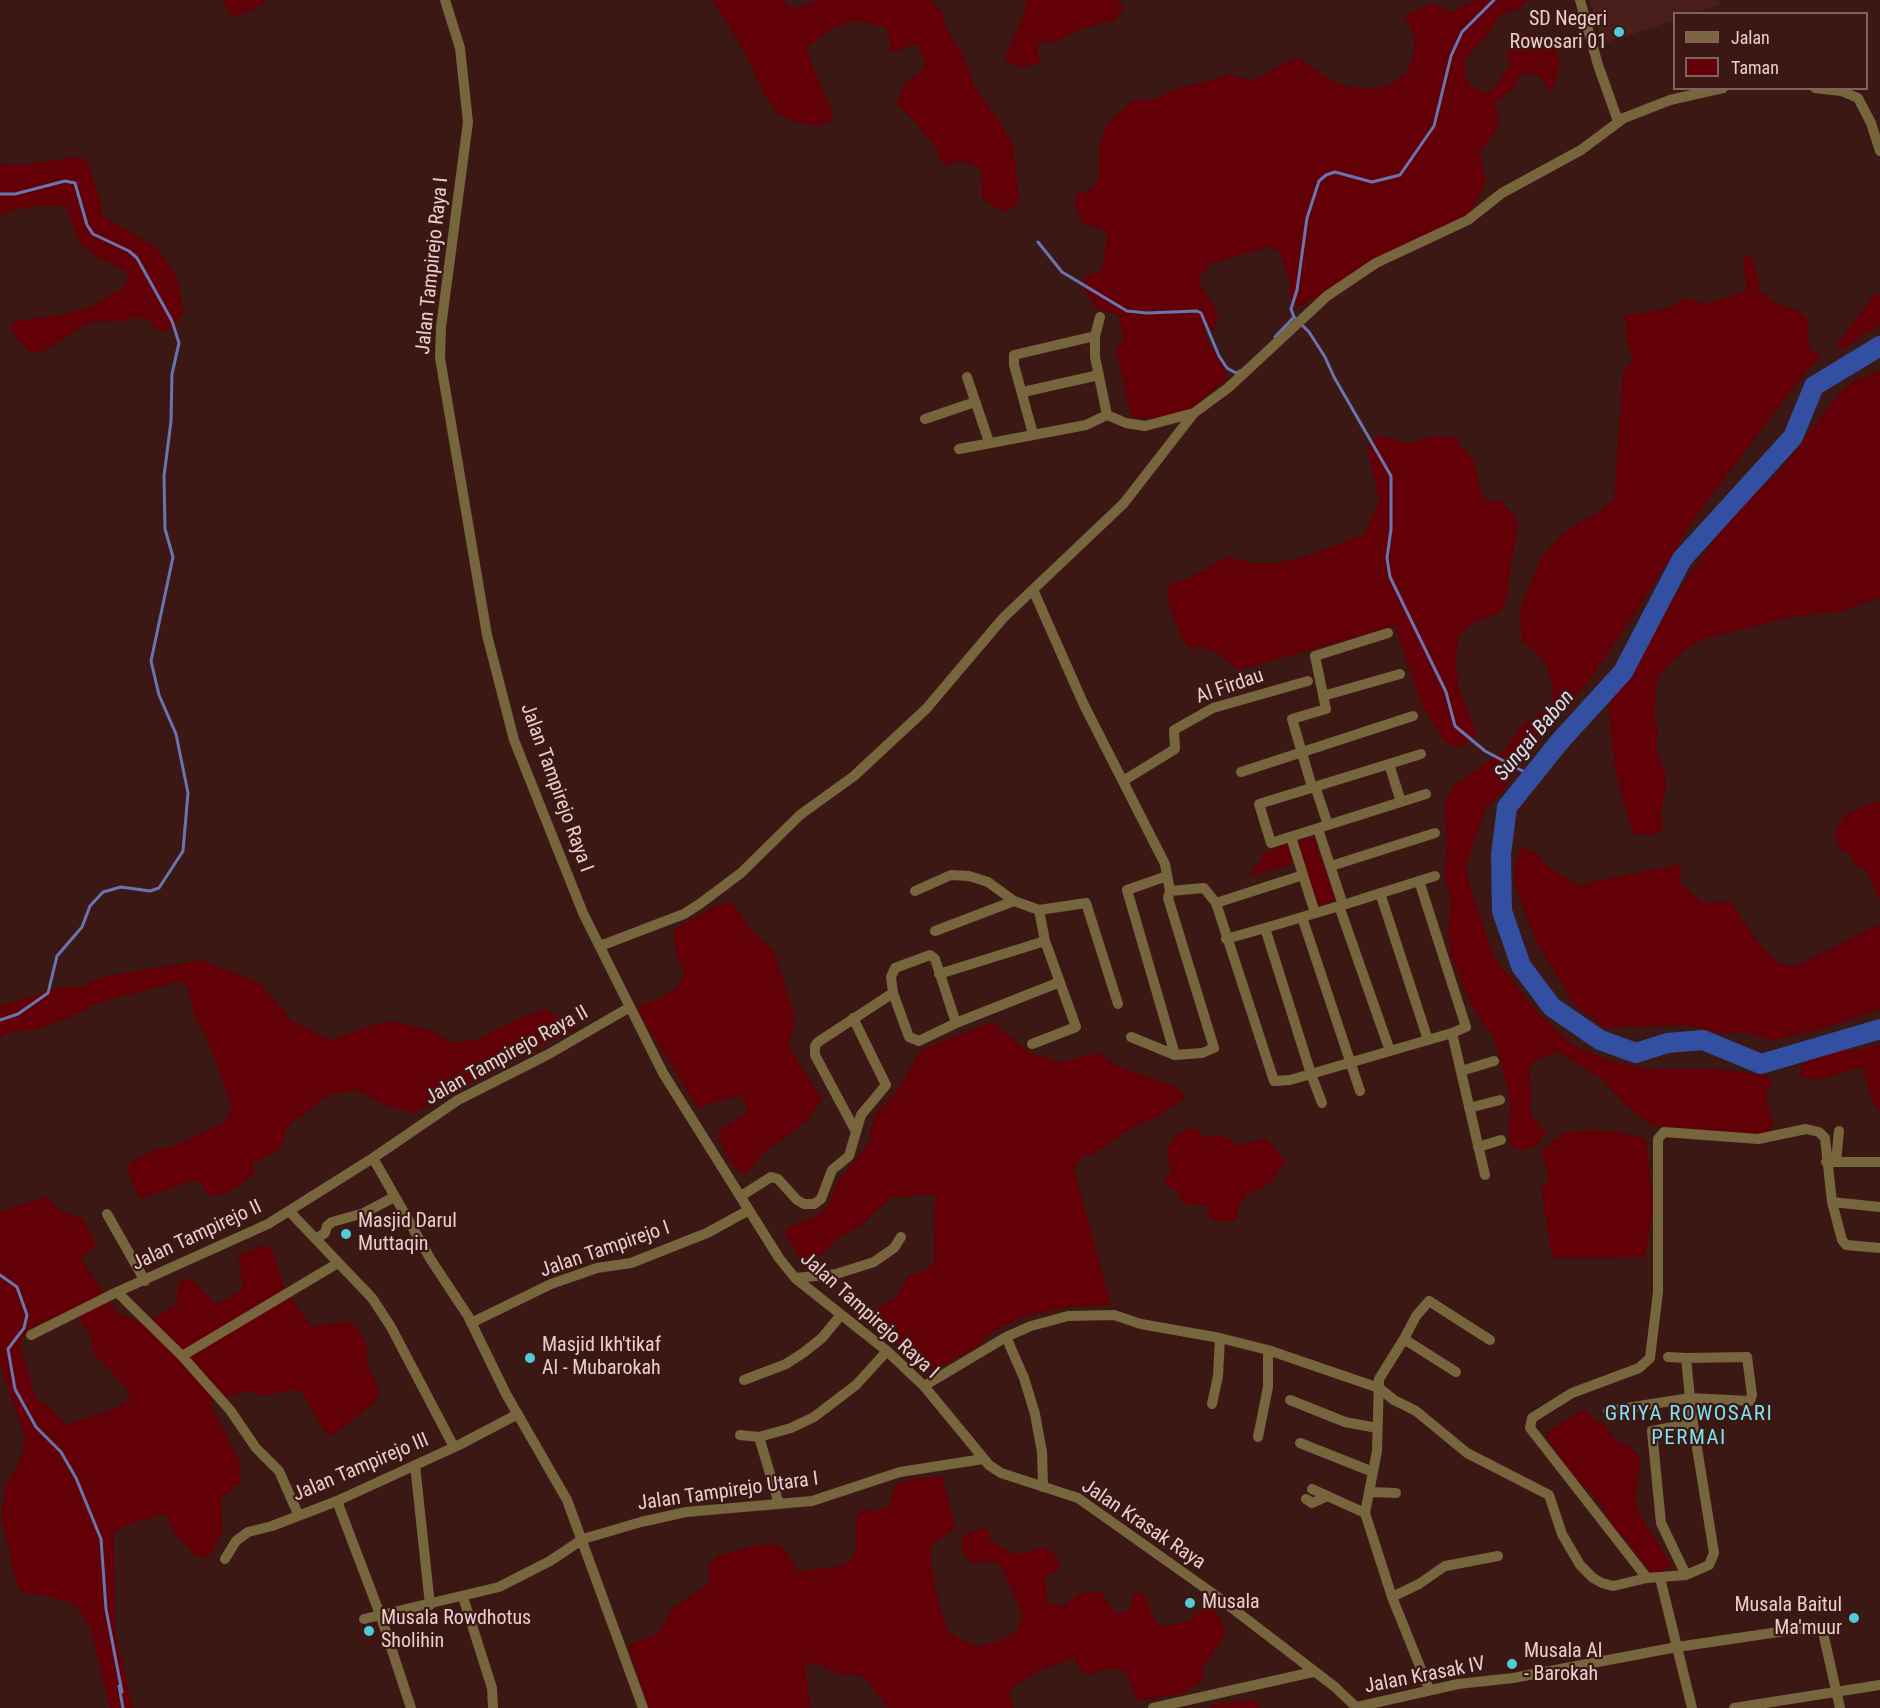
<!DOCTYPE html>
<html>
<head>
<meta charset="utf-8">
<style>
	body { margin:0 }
	#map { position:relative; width:1880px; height:1708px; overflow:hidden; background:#3c1815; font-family:"Roboto Condensed",sans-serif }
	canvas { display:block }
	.legend { position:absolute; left:1673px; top:12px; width:195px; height:78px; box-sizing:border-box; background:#3c1815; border:2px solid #81615e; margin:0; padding:8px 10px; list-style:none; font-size:18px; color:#e8cfcc }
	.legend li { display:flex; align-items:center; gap:12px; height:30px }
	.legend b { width:30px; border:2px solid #81615e }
</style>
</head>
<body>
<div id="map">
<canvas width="1880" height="1708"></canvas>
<ul class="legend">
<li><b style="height:8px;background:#77653d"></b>Jalan</li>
<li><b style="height:16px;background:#630007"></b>Taman</li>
</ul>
</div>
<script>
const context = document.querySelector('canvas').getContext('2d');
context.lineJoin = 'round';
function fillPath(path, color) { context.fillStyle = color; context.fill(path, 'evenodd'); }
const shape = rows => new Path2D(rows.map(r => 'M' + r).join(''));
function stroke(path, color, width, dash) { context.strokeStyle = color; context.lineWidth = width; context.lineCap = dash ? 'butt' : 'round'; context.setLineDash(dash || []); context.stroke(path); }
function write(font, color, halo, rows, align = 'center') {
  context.font = font + ' "Roboto Condensed",sans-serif'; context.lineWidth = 4.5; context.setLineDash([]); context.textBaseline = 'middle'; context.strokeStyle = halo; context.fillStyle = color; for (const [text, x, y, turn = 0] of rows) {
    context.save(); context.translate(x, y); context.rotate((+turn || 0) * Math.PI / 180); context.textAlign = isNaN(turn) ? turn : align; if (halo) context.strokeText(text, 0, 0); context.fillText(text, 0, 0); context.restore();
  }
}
const built = shape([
	[1590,0,1719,0,1720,5,1694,13,1674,14,1674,20,1602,44]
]);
const green = shape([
	[221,0,266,0,251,11,233,17],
	[712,0,783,0,789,7,799,8,817,0,931,0,943,13,945,27,963,55,975,88,999,120,1013,146,1018,186,1019,198,1015,207,1007,211,997,209,982,198,981,168,959,160,951,165,942,163,935,145,897,103,904,84,920,73,925,65,923,54,915,44,893,52,890,49,890,39,886,29,882,26,858,21,834,27,808,47,807,52,832,111,833,119,820,126,797,122,780,115,766,98,744,51],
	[1026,0,1115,0,1123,5,1123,11,1114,21,1082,28,1050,44,1041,40,1037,48,1040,63,1021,67,1007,62,1005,57,1024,14],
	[1475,0,1528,0,1519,9,1500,15,1487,36,1465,58,1465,78,1475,89,1484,93,1493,90,1510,65,1506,56,1508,51,1527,33,1542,36,1557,50,1560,60,1554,88,1549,90,1539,74,1525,73,1517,78,1515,87,1495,102,1499,126,1480,153,1486,183,1471,211,1463,218,1323,296,1310,300,1300,307,1296,307,1289,296,1290,282,1281,254,1278,251,1270,247,1212,263,1199,277,1201,287,1215,307,1218,318,1214,330,1204,329,1205,337,1225,370,1226,380,1192,408,1159,419,1131,417,1116,350,1123,338,1118,315,1095,308,1083,286,1086,277,1099,271,1103,265,1107,235,1101,228,1083,224,1075,205,1076,195,1094,187,1099,178,1099,148,1105,128,1111,120,1133,100,1154,100,1173,90,1228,75,1253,80,1294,58,1299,58,1324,76,1343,86,1369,89,1390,85,1407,72,1413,55,1415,39,1405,17,1409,13,1433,3,1450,12],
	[76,157,86,159,100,198,103,216,154,246,167,262,178,280,184,313,170,329,160,332,145,318,135,317,126,321,89,322,47,349,39,353,29,351,10,330,15,321,60,315,89,308,124,287,128,279,125,270,95,256,79,243,69,213,63,206,42,205,10,211,0,217,0,162,7,165,28,164],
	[1746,256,1751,257,1755,265,1760,291,1773,302,1796,310,1808,319,1809,349,1822,355,1804,374,1696,516,1635,614,1585,686,1532,744,1505,788,1485,810,1466,865,1472,894,1495,958,1538,1013,1574,1046,1615,1062,1646,1069,1714,1069,1766,1075,1773,1084,1767,1090,1766,1095,1773,1126,1766,1134,1761,1135,1650,1125,1624,1103,1603,1080,1559,1052,1536,1059,1530,1067,1531,1115,1546,1133,1534,1148,1520,1150,1510,1145,1509,1141,1510,1097,1494,1038,1471,1005,1451,956,1448,930,1451,900,1444,874,1447,843,1444,803,1453,786,1503,752,1522,726,1552,704,1553,690,1547,665,1531,647,1522,641,1520,608,1540,560,1562,534,1583,520,1594,516,1614,499,1623,372,1633,359,1628,345,1625,315,1663,310,1686,298,1705,304,1742,293,1747,290,1743,260],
	[1875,294,1880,294,1880,324,1843,349,1836,346],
	[1880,370,1880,598,1842,611,1791,617,1704,639,1688,647,1670,663,1657,680,1654,713,1658,733,1656,751,1665,772,1666,786,1660,814,1663,829,1654,834,1633,834,1616,775,1608,707,1650,640,1677,592,1718,534,1746,503,1779,471,1842,390,1854,381],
	[1378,435,1407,443,1436,436,1455,438,1474,461,1482,496,1490,501,1501,501,1515,516,1518,525,1505,605,1499,613,1472,623,1459,635,1456,657,1458,686,1477,735,1462,747,1452,746,1445,741,1423,708,1395,626,1239,670,1217,653,1199,647,1190,648,1183,641,1171,612,1167,593,1169,584,1188,579,1224,558,1234,558,1254,564,1276,563,1307,556,1365,534,1379,500,1368,451,1371,442],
	[1874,802,1880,802,1880,901,1867,871,1854,864,1850,855,1839,847,1835,833,1844,815],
	[1314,837,1335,900,1318,906,1297,842],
	[1287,842,1292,864,1250,876,1251,871,1267,852],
	[1522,847,1535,852,1550,869,1578,885,1681,864,1680,884,1703,903,1731,902,1757,941,1779,964,1797,966,1880,924,1880,1009,1818,1030,1771,1040,1743,1032,1723,1034,1686,1025,1604,1028,1573,1003,1535,939,1514,883,1515,863],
	[731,901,753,933,774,951,795,1018,789,1047,822,1099,807,1121,764,1152,747,1174,738,1171,731,1163,718,1137,719,1131,749,1111,740,1095,698,1108,639,1013,638,1006,658,1000,679,985,684,971,676,954,674,930,711,908],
	[202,960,261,984,292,1021,330,1040,373,1025,394,1021,433,1031,451,1043,479,1039,523,1017,546,1009,574,1029,413,1113,385,1105,358,1090,328,1095,293,1122,287,1129,281,1148,252,1165,255,1174,231,1191,211,1197,199,1182,189,1182,140,1199,126,1168,133,1160,159,1148,168,1148,225,1122,232,1106,206,1036,195,1018,188,988,182,981,103,1001,63,1020,37,1029,8,1033,0,1039,0,1006,62,987,83,987,101,977],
	[992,1022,1029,1052,1058,1062,1100,1053,1116,1065,1175,1087,1186,1097,1161,1115,1126,1131,1094,1154,1082,1156,1074,1169,1111,1305,1067,1307,1022,1317,992,1332,977,1347,937,1369,923,1368,865,1317,897,1296,908,1275,924,1272,934,1262,935,1194,891,1198,860,1226,838,1238,820,1256,800,1258,784,1233,791,1226,810,1219,827,1208,837,1183,871,1141,870,1131,877,1112,895,1094,922,1049],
	[1880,1044,1880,1109,1877,1109,1872,1099,1862,1067,1818,1080,1800,1076,1801,1067,1804,1063,1831,1051,1859,1050],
	[1188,1128,1198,1130,1205,1137,1220,1135,1229,1138,1235,1146,1265,1138,1284,1159,1284,1163,1272,1182,1261,1189,1249,1193,1240,1203,1237,1218,1233,1221,1215,1221,1207,1214,1207,1205,1183,1204,1176,1190,1163,1183,1171,1170,1166,1152,1174,1138],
	[1593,1130,1618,1132,1646,1139,1653,1207,1645,1257,1552,1258,1542,1194,1542,1187,1549,1182,1542,1150,1564,1133],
	[46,1197,60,1210,83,1219,96,1244,81,1259,117,1312,143,1324,177,1304,178,1284,185,1279,195,1282,214,1303,224,1301,243,1288,238,1256,263,1245,272,1249,284,1287,311,1327,349,1321,361,1332,368,1350,366,1361,377,1385,379,1394,374,1403,336,1433,327,1435,302,1393,292,1390,263,1396,245,1391,210,1403,241,1464,240,1483,221,1498,222,1531,212,1553,203,1558,194,1555,174,1532,165,1513,122,1527,114,1534,115,1633,133,1708,110,1708,90,1626,78,1608,71,1602,21,1591,16,1583,1,1516,6,1485,22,1456,25,1437,0,1366,0,1212],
	[74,1313,91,1334,93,1353,127,1388,130,1399,114,1409,66,1425,47,1405,36,1399,21,1349,22,1338,31,1328,62,1314],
	[1584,1409,1595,1420,1602,1422,1617,1442,1627,1444,1638,1454,1640,1467,1635,1501,1641,1517,1672,1565,1658,1574,1654,1576,1624,1537,1617,1532,1599,1502,1567,1467,1545,1434],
	[943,1477,955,1528,932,1545,930,1555,939,1605,947,1628,962,1641,980,1646,1000,1641,1017,1630,1021,1620,1021,1610,1001,1567,994,1561,975,1563,966,1559,961,1539,969,1532,986,1528,991,1541,1016,1555,1046,1547,1054,1554,1060,1562,1059,1570,1045,1576,1048,1603,1063,1606,1081,1593,1091,1592,1102,1593,1115,1613,1127,1612,1135,1593,1139,1592,1147,1598,1149,1610,1157,1623,1165,1626,1187,1622,1205,1607,1209,1606,1213,1608,1224,1624,1224,1637,1204,1666,1202,1681,1183,1694,1138,1701,1125,1671,1107,1668,1088,1675,1083,1673,1073,1658,1046,1668,1015,1685,1009,1693,1014,1708,888,1708,867,1680,858,1675,839,1675,814,1662,805,1668,811,1708,649,1708,628,1646,659,1633,672,1609,710,1583,708,1574,710,1564,717,1556,753,1546,777,1544,787,1552,798,1572,843,1565,851,1561,857,1546,855,1528,860,1509,875,1512,889,1506,896,1484,917,1478],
	[1255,1700,1261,1708,1208,1708,1215,1704]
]);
const stream = shape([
	[1494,0,1462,32,1451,56,1434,126,1400,175,1372,182,1335,172,1326,175,1319,181,1307,218,1297,290,1291,309,1294,317,1309,332,1325,357,1334,377,1391,476,1391,529,1387,558,1390,577,1446,692,1455,726,1485,751,1532,776],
	[0,194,15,194,65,181,75,183,87,225,93,234,129,251,137,258,172,321,179,343,172,374,171,421,164,476,165,529,173,557,151,661,159,695,176,734,188,793,183,851,159,888,150,891,121,887,103,892,90,906,82,927,57,956,48,993,18,1014,0,1020],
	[1038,242,1062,272,1127,311,1147,313,1197,311,1201,313,1219,356,1227,368,1236,373,1240,371],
	[1275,337,1293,318],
	[0,1275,17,1287,27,1315,24,1328,8,1349,15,1389,36,1427,61,1452,76,1478,101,1539,106,1609,122,1692,119,1686,123,1708]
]);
const river = shape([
	[1880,346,1814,386,1793,437,1682,559,1623,672,1561,740,1507,807,1501,855,1502,911,1521,966,1552,1007,1600,1040,1636,1053,1667,1043,1703,1040,1761,1064,1880,1029]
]);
const street = shape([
	[445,0,460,48,468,122,441,327,440,358,487,635,514,740,583,913,663,1073,779,1258,795,1278,887,1351,924,1386,989,1465,1001,1473,1078,1498,1215,1595,1335,1687,1357,1708],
	[1580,0,1598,65,1618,121],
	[1815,88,1841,91,1858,98,1871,123,1880,151],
	[1100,317,1095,336,1095,357,1107,415],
	[967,377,989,442],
	[1023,392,1099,375],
	[925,419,975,402],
	[1033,434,1014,365,1014,355,1095,336],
	[959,449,1086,425,1107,415,1126,423,1145,426,1194,413],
	[1034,592,1084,705,1165,864,1170,891,1168,898,1214,1048,1202,1053,1175,1055,1131,1037],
	[1323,696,1400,674],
	[1389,764,1259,804,1271,843,1426,794],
	[1241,772,1413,716],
	[1123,781,1175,749,1174,730,1213,708,1308,681],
	[1315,786,1328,825],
	[1312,787,1292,719,1326,709,1315,656,1388,633],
	[1401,802,1389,764,1421,754],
	[1318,829,1343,905,1435,876],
	[1291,837,1315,913],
	[1331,866,1435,833],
	[1167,876,1127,890,1175,1055],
	[1419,881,1466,1027,1452,1033],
	[915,891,951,875,969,876,988,882,1014,901,1039,910,1086,903,1118,1004],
	[1170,891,1204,888,1216,903,1274,1081,1290,1080,1311,1074,1322,1103],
	[1380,893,1428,1040],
	[1216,903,1303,875],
	[1339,906,1390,1051],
	[1302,917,1360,1091],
	[1265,928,1343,905],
	[935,931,1014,901],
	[1226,939,1265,928,1311,1074,1452,1033,1485,1175],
	[600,946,684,914,701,903,741,873,800,815,854,776,926,709,1004,617,1124,503,1194,413,1228,388,1327,296,1376,263,1468,220,1502,193,1581,150,1624,118,1670,100,1723,88],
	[939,974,1045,941],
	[893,993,909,1037,919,1041,956,1023,1060,982],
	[1032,1044,1076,1027,1045,941,1039,910],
	[1461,1071,1494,1061],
	[1469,1108,1500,1100],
	[855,1130,815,1055,815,1046,818,1042,893,993,891,977,895,968,930,955,935,959,956,1023],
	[1478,1147,1501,1140],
	[373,1158,431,1260,468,1316,506,1394,567,1500,643,1708],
	[1826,1162,1880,1162],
	[1836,1162,1839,1131],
	[741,1196,771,1177,778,1179,797,1200,804,1204,814,1204,821,1199,832,1170,849,1156,861,1115,886,1085,853,1018],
	[1832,1202,1842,1240,1846,1245,1880,1248],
	[289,1211,372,1298,391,1327,454,1447],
	[107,1214,145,1281],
	[317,1238,325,1233,327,1226,332,1222,364,1213,394,1197],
	[795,1278,836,1274,874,1262,894,1248,901,1237],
	[117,1292,182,1356,230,1410,256,1448,279,1471,298,1514],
	[471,1323,551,1284,597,1268,631,1263,707,1233,749,1210],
	[31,1335,117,1292,268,1224,373,1158,458,1100,549,1054,630,1007],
	[1006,1337,1024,1378,1035,1414,1042,1452,1043,1487],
	[1404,1339,1456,1372],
	[182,1356,338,1263],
	[1668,1357,1686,1358],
	[744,1380,786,1364,803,1353,822,1338,840,1316],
	[924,1386,1006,1337,1031,1326,1068,1316,1114,1315,1141,1324,1220,1338,1268,1350,1379,1388,1394,1400,1416,1411,1467,1453,1549,1495,1562,1534,1580,1565,1593,1578,1602,1583,1613,1586,1647,1578,1686,1575,1709,1565,1714,1553,1693,1423,1690,1398,1686,1358,1747,1357,1752,1395,1750,1401,1690,1398,1608,1411],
	[1290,1400,1345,1422,1377,1428],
	[1212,1404,1218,1376,1220,1338],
	[740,1435,759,1437,791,1428,814,1417,856,1385,887,1351],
	[759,1437,779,1504],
	[1258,1437,1268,1387,1268,1350],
	[1300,1443,1373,1472],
	[415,1465,430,1605],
	[1312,1489,1365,1513],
	[1370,1492,1396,1493],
	[1306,1499,1312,1503,1328,1496],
	[337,1501,381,1617,411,1708],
	[225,1559,236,1541,248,1532,272,1526,337,1501,459,1445,518,1414],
	[1686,1575,1661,1523,1652,1431,1693,1423],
	[1647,1578,1530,1428,1532,1418,1572,1393,1639,1368,1650,1358,1658,1292,1658,1139,1664,1132,1758,1139,1806,1129,1819,1132,1825,1138,1832,1202,1880,1207],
	[1660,1578,1692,1708],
	[463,1597,492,1688,493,1708],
	[1392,1597,1419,1584,1445,1566,1498,1556],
	[364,1619,499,1587,550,1561,583,1539,641,1522,686,1512,812,1501,900,1472,983,1459],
	[1429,1689,1392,1597,1365,1513,1377,1451,1379,1379,1404,1339,1416,1316,1429,1301,1490,1340],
	[1357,1707,1458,1684,1513,1678,1677,1647,1819,1626,1822,1628,1840,1708],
	[1153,1708,1313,1672],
	[1734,1708,1880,1685]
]);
const markers = [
	[1619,32,6,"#52cbd9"],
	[346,1234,6,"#52cbd9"],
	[530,1358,6,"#52cbd9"],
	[1190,1603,6,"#52cbd9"],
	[1854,1618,6,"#52cbd9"],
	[369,1631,6,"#52cbd9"],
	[1512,1664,6,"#52cbd9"]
];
const poiNames = [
	["SD Negeri",1607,20,"right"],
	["Rowosari 01",1607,43,"right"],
	["Masjid Darul",358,1222],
	["Muttaqin",358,1245],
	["Masjid Ikh'tikaf",542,1346],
	["Al - Mubarokah",542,1369],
	["Musala",1202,1603],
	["Musala Baitul",1842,1606,"right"],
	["Ma'muur",1842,1629,"right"],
	["Musala Rowdhotus",381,1619],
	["Sholihin",381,1642],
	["Musala Al",1524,1652],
	["- Barokah",1524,1675]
];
const streetNames = [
	["Jalan Tampirejo Raya I",433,266,-84],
	["Al Firdau",1230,687,-19],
	["Jalan Tampirejo Raya I",556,788,70],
	["Jalan Tampirejo Raya II",507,1056,-29],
	["Jalan Tampirejo II",197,1236,-25],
	["Jalan Tampirejo I",605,1250,-19],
	["Jalan Tampirejo Raya I",869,1316,42],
	["Jalan Tampirejo III",361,1468,-23],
	["Jalan Tampirejo Utara I",728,1492,-8],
	["Jalan Krasak Raya",1143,1525,34],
	["Jalan Krasak IV",1425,1676,-11]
];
const waterNames = [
	["Sungai Babon",1535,736,-50]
];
const neighbourhoodNames = [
	["GRIYA ROWOSARI",1689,1415],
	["PERMAI",1689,1439]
];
fillPath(built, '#491e1b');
fillPath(green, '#630007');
stroke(stream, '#6975ae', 3);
stroke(river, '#324fa1', 20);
stroke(street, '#77653d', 10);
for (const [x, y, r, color] of markers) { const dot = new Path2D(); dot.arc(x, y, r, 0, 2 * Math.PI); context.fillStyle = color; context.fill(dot); stroke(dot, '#3c1815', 2); }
write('20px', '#e8cfcc', '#3c1815', poiNames, 'left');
write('20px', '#e8cfcc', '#3c1815', streetNames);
write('italic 21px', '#d6e0f7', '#3c1815', waterNames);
context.letterSpacing = '1.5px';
write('21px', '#7ae4f2', '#3c1815', neighbourhoodNames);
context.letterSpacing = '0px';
</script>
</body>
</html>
